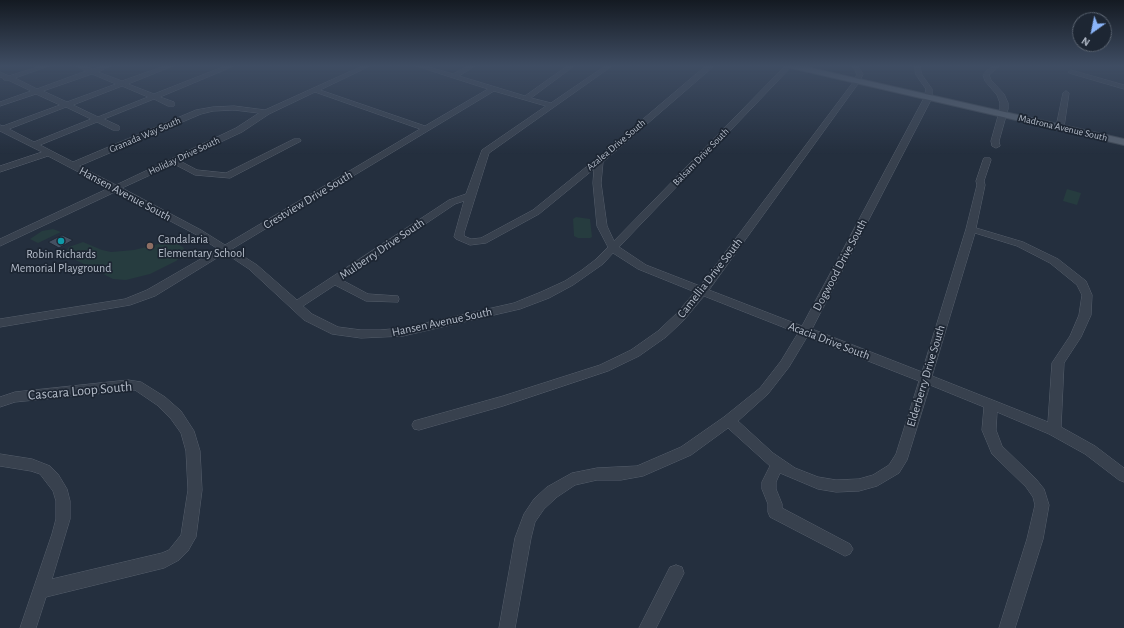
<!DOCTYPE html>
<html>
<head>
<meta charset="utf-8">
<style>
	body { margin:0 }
	#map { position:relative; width:1124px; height:628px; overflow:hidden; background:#242f3e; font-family:"Alegreya Sans",sans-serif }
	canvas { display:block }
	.north { position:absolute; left:1072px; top:12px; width:40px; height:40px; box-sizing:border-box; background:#1d2633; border:1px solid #59626f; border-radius:50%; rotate:213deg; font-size:11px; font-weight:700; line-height:16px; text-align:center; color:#b4bcc9 }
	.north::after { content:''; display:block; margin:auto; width:14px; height:18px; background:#8ab4f8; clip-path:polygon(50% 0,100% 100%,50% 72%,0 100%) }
</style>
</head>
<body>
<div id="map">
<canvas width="1124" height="628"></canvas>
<div class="north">N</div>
</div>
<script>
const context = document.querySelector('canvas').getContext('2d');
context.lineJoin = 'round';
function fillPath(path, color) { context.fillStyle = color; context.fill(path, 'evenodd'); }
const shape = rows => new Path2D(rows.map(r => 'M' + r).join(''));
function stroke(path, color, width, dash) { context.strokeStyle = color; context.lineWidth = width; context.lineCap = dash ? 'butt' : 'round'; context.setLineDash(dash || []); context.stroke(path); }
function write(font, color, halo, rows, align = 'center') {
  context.font = font + ' "Alegreya Sans",sans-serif'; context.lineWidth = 3.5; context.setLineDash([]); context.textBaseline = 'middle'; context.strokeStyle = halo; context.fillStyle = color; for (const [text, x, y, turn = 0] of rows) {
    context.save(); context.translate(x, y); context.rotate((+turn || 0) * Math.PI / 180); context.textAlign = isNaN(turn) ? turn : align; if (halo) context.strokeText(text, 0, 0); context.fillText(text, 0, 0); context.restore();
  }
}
const green = shape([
	[1067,189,1081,193,1077,205,1063,201],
	[576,217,590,219,592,237,590,238,578,238,574,236,573,219],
	[53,229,61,232,38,243,30,239,42,231],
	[171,241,183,247,186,253,176,261,150,274,126,280,113,279,64,254,69,247,83,242,102,250,111,252,134,250]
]);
const building = shape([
	[62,235,73,240,59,248,48,242,62,235]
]);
const minor = shape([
	[40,66,49,66,15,78,37,89,86,71,76,66,85,66,93,69,102,66,111,66,98,72,122,81,164,66,173,66,128,84,154,94,225,66,234,66,160,97,174,102,174,106,168,106,154,99,104,119,119,126,119,130,113,130,97,122,40,145,73,162,196,110,213,107,234,106,265,110,362,66,370,66,320,90,425,126,488,89,416,66,426,66,453,74,467,66,475,66,459,76,525,96,567,66,574,66,531,98,551,103,605,66,612,66,489,153,464,233,464,236,471,239,481,238,533,210,596,159,702,69,706,66,714,66,603,162,601,183,607,226,614,241,785,66,792,66,619,247,646,265,700,286,854,81,857,74,852,66,858,66,863,74,860,81,709,290,802,326,924,98,926,89,916,75,914,66,920,66,922,75,932,89,932,98,812,329,922,372,966,229,977,185,976,181,983,160,984,158,990,158,991,160,984,181,985,185,976,228,1023,242,1058,259,1086,281,1092,295,1091,315,1081,337,1064,363,1061,427,1095,446,1124,468,1124,482,1119,480,1085,454,1049,434,997,412,996,430,1002,446,1036,479,1044,489,1049,505,1043,539,1015,628,999,628,1027,539,1035,505,1033,497,1026,487,992,454,982,430,984,407,930,385,907,460,899,473,877,486,859,491,836,492,818,489,780,473,776,482,776,489,782,504,782,508,850,544,853,549,850,554,845,556,770,517,768,512,768,504,762,489,762,482,770,466,728,428,691,455,643,476,621,480,597,480,575,485,557,497,544,509,535,522,531,538,515,628,499,628,515,538,524,514,534,499,547,487,572,473,597,468,637,466,681,447,724,417,760,388,781,361,798,333,704,296,684,320,666,337,639,356,608,371,503,406,419,430,414,429,412,425,414,421,503,396,600,365,631,350,658,331,676,314,695,292,638,269,613,253,603,264,573,285,549,298,520,309,403,336,361,338,332,334,304,320,249,269,225,253,155,296,130,305,0,327,0,319,125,299,147,290,218,249,195,234,115,192,0,246,0,239,109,188,48,156,0,172,0,166,42,152,0,131,0,125,3,126,60,105,36,94,0,106,0,102,31,91,8,80,4,80,3,78,0,77,0,72,9,76,40,66],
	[92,74,116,84,67,102,43,91,92,74],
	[122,86,148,97,98,117,73,105,122,86],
	[494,91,546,106,482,150,466,194,449,200,297,300,257,265,232,249,494,91],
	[315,92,420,129,225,245,201,230,122,188,174,164,195,175,230,178,301,141,300,139,294,139,226,173,197,170,180,161,242,132,269,114,315,92],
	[66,107,91,119,34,142,9,129,66,107],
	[234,110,259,113,236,128,116,185,79,166,201,114,213,111,234,110],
	[594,169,593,183,597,226,608,247,595,260,582,270,565,281,541,292,514,303,403,328,380,330,361,330,338,327,312,314,303,306,335,285,366,301,398,302,399,299,398,296,368,294,342,280,455,204,464,201,454,237,456,239,470,245,486,243,539,214,594,169],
	[975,233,1017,246,1050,263,1077,285,1082,295,1079,315,1070,336,1052,363,1048,422,932,376,975,233],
	[807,337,919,381,896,454,889,465,873,475,859,479,836,480,818,477,795,468,773,453,738,421,768,394,789,367,807,337],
	[993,66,1000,66,989,75,991,80,1004,94,1008,103,1008,109,999,141,1000,146,996,148,992,146,991,141,1000,109,1000,103,997,95,985,81,983,75,987,70,993,66],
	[1071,70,1124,85,1124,89,1069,73,1068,72,1071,70],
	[1066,91,1069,93,1064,127,1060,129,1056,127,1063,93,1066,91],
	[128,380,141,382,165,397,181,411,194,431,200,451,202,490,196,537,193,542,188,551,179,560,164,568,46,597,36,628,20,628,52,534,56,519,56,501,53,491,40,474,31,471,0,466,0,454,32,459,50,466,58,474,67,489,70,501,70,519,52,579,162,553,169,550,181,535,188,490,186,451,181,433,171,419,157,405,135,390,15,402,0,407,0,397,15,392,128,380],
	[676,565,682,567,684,573,656,628,639,628,670,567,676,565]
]);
const major = shape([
	[787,66,802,66,1124,139,1124,145,791,68,787,66]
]);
const markers = [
	[61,241,4,"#0f9aa8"],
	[150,246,4,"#8d6e63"]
];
const farStreetnames = [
	["Madrona Avenue South",1063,128,13],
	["Granada Way South",145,135,-23],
	["Azalea Drive South",616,145,-40],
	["Holiday Drive South",184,156,-25],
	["Balsam Drive South",701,157,-46]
];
const streetNames = [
	["Hansen Avenue South",125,194,28],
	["Crestview Drive South",308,200,-31],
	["Mulberry Drive South",382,249,-34],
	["Dogwood Drive South",840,265,-62],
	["Camellia Drive South",710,278,-52],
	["Hansen Avenue South",442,322,-12],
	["Acacia Drive South",829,341,21],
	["Elderberry Drive South",926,376,-73]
];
const poiNames = [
	["Candalaria",158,239],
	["Elementary School",158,253],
	["Robin Richards",61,254,"center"],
	["Memorial Playground",61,268,"center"]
];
const nearStreetnames = [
	["Cascara Loop South",80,391,-5]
];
fillPath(green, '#263c3f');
fillPath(building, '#455162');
stroke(building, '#1f2835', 1);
stroke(minor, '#565f6c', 1);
stroke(major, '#414a57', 2);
fillPath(minor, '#38414e');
fillPath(major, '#56606e');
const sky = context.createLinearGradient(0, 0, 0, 154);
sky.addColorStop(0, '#141a22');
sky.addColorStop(0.43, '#3f4d63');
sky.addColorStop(1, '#3f4d6300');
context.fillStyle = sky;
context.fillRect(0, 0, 1124, 154);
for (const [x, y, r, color] of markers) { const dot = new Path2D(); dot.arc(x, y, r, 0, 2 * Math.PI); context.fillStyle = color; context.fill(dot); stroke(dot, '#1d2633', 1.5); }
write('10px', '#b4bcc9', '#1d2633', farStreetnames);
write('12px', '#b4bcc9', '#1d2633', streetNames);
write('12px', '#b4bcc9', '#1d2633', poiNames, 'left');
write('14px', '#b4bcc9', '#1d2633', nearStreetnames);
</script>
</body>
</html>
